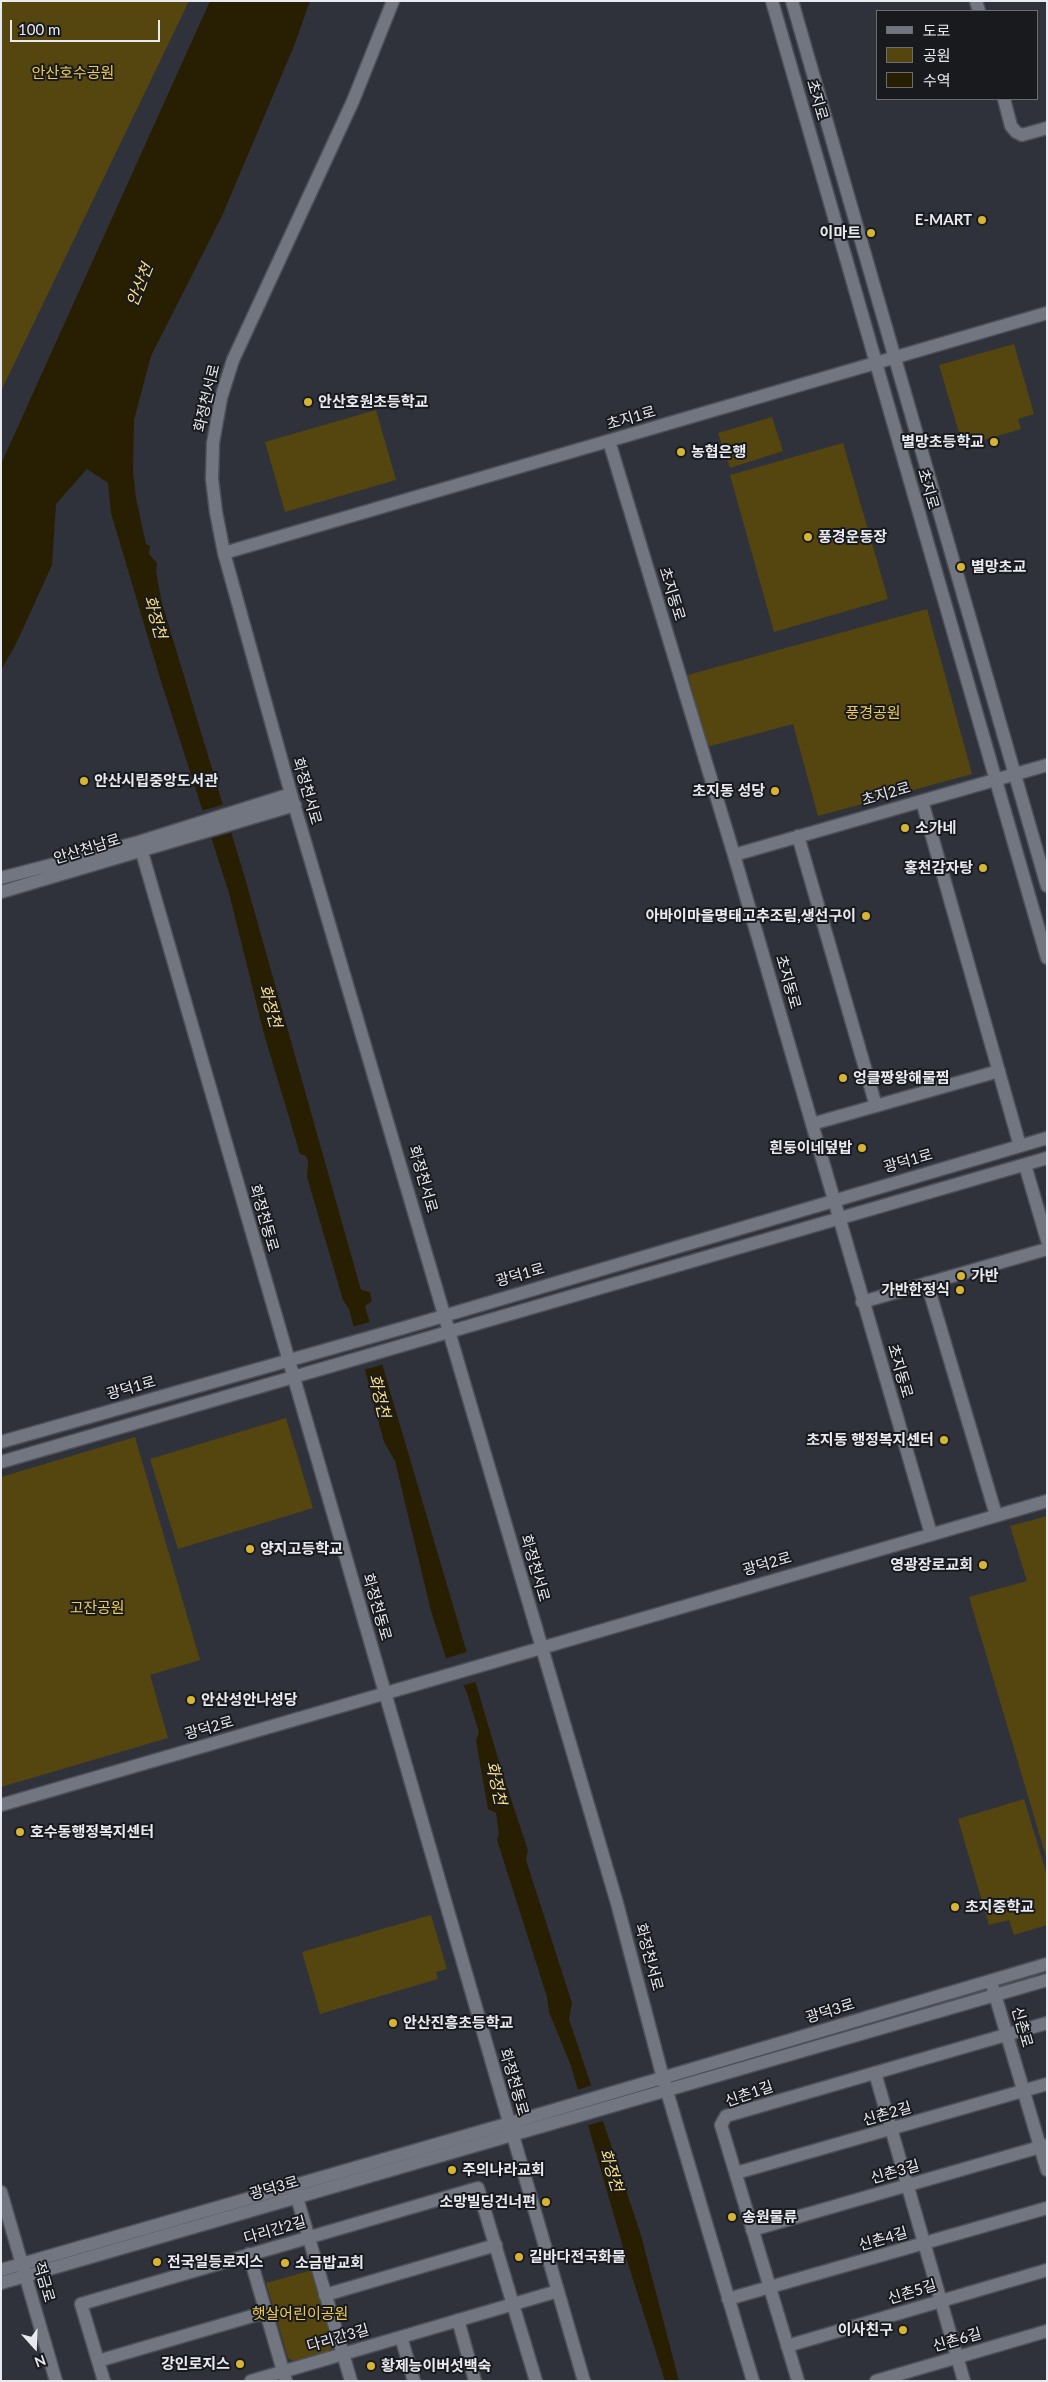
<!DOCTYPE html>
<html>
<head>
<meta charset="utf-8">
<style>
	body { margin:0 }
	#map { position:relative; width:1048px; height:2382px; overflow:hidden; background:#2f323b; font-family:Lato,"Noto Sans KR",sans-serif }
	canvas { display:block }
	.frame { position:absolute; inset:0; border:2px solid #e8eaf0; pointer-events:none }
	.legend { position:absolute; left:876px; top:10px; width:162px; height:90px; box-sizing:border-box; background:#181a1e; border:1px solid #6b6d72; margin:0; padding:6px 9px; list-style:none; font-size:15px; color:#e8eaf0 }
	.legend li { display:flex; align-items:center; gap:10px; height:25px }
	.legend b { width:25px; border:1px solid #6b6d72 }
	.north { position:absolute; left:10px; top:2322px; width:50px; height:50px; -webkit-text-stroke:4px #181a1e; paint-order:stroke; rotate:160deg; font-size:14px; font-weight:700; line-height:20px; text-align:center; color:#e8eaf0 }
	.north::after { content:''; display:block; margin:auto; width:18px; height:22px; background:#e8eaf0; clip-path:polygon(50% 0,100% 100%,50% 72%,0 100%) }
	.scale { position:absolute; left:10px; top:20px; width:150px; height:22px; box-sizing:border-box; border:2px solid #e8eaf0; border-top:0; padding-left:6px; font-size:15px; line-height:18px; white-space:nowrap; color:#e8eaf0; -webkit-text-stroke:4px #181a1e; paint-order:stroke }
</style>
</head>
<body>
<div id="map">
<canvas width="1048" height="2382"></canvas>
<div class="frame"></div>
<ul class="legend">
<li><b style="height:6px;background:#727680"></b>도로</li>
<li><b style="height:14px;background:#55450f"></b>공원</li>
<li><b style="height:14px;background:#281f03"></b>수역</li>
</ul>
<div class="north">N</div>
<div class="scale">100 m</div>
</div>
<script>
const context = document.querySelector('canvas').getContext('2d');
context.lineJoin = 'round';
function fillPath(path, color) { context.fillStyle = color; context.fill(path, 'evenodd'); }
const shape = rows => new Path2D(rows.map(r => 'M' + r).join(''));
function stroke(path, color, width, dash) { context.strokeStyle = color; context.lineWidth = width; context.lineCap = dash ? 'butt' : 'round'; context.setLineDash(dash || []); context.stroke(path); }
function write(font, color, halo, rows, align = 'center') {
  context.font = font + ' Lato,"Noto Sans KR",sans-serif'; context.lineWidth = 4; context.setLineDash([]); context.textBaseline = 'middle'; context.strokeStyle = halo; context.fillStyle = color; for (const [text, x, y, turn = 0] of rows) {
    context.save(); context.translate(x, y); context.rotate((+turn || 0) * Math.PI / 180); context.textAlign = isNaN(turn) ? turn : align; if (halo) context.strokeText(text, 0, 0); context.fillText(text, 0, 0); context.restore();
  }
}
const green = shape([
	[1,1,189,1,1,391],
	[1014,344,1034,414,1018,419,1021,429,963,446,939,365],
	[376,410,396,480,285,512,265,442],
	[772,417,783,451,730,468,718,433],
	[843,443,888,599,774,632,730,475],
	[927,609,972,774,818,816,793,724,707,747,688,675],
	[286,1418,313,1508,178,1549,150,1459],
	[135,1437,200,1660,150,1675,168,1738,1,1787,1,1477],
	[1047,1516,1047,1860,969,1597,1027,1581,1010,1526],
	[1024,1799,1047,1875,1047,1925,1014,1935,1009,1920,989,1925,958,1819],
	[431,1915,447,1969,436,1972,438,1979,320,2014,302,1952],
	[312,2270,334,2345,331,2350,293,2361,288,2358,266,2283]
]);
const water = shape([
	[210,1,310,1,294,46,222,216,151,356,134,420,133,472,136,498,146,544,150,546,149,554,157,563,156,572,162,603,245,878,361,1290,370,1292,372,1301,365,1306,502,1772,528,1850,526,1860,572,2003,569,2019,641,2235,679,2381,665,2381,625,2254,571,2066,549,2012,547,1997,497,1840,499,1834,496,1813,488,1809,476,1741,479,1732,466,1690,446,1658,431,1611,395,1461,384,1442,349,1309,343,1300,307,1177,308,1161,306,1156,300,1154,264,1034,229,893,160,678,111,513,108,483,87,469,56,504,52,565,16,644,1,670,1,464]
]);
const pier = shape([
	[225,804,234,832,209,839,201,811],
	[373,1321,385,1364,363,1370,352,1327],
	[470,1651,479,1681,461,1686,444,1659],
	[594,2085,606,2120,586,2126,576,2090]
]);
const minor = shape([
	[393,1,353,101,233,360,221,398,213,443,212,479,216,512,224,553,291,794,617,1903,663,2078,753,2381],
	[772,1,1047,958],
	[792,1,1047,886],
	[976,1,979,11],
	[1004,99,1011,126,1016,132,1022,135,1047,128],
	[609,441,734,855,931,1534],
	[224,553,1047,313],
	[922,801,1020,1146],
	[798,836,876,1106],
	[139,842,584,2381],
	[734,855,1047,765],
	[1,878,139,842,291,794],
	[1,892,295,805],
	[812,1124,999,1071],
	[1025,1165,1047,1240],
	[927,1283,996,1515],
	[862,1302,1047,1249],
	[1,1442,403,1328,1047,1138],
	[1,1462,1047,1158],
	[1,1805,1047,1501],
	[993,1988,1047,2170],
	[875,2073,964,2381],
	[736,2173,1047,2084],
	[295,2191,351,2381],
	[1,2192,56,2381],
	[752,2230,1047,2145],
	[249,2254,286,2381],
	[1,2270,510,2123,1047,1964],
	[1,2283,1047,1980],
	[325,2295,496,2245],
	[728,2299,1047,2208],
	[458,2320,475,2381],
	[401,2337,414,2381],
	[787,2346,1047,2270],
	[98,2361,266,2312],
	[104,2381,81,2304,478,2188,536,2381],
	[251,2381,558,2291],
	[798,2381,721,2125,726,2116,1047,2023],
	[876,2381,1047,2331]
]);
const markers = [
	[982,220,5,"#d8b434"],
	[871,233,5,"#d8b434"],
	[308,402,5,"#d8b434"],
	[994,442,5,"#d8b434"],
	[681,452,5,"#d8b434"],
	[808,537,5,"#d8b434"],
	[961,567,5,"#d8b434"],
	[84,781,5,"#d8b434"],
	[775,791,5,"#d8b434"],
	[905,828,5,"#d8b434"],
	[983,868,5,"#d8b434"],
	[866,916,5,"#d8b434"],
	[843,1078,5,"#d8b434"],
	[862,1148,5,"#d8b434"],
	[961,1276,5,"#d8b434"],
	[960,1290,5,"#d8b434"],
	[944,1440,5,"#d8b434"],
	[250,1549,5,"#d8b434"],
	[983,1565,5,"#d8b434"],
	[191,1700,5,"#d8b434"],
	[20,1832,5,"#d8b434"],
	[955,1907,5,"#d8b434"],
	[393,2023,5,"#d8b434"],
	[452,2170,5,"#d8b434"],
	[546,2202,5,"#d8b434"],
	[732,2217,5,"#d8b434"],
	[519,2257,5,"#d8b434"],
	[157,2262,5,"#d8b434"],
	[285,2263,5,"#d8b434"],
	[903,2330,5,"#d8b434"],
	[240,2364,5,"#d8b434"],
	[371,2366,5,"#d8b434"]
];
const parkNames = [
	["안산호수공원",73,73],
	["풍경공원",873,713],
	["고잔공원",97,1608],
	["햇살어린이공원",300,2314]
];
const streetNames = [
	["초지로",817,100,74],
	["화정천서로",207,398,-77],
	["초지1로",631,418,-16],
	["초지로",928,489,74],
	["초지동로",672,594,73],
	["화정천서로",307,791,74],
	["초지2로",886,794,-16],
	["안산천남로",87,849,-17],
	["초지동로",788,982,74],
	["광덕1로",908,1161,-16],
	["화정천서로",423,1179,74],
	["화정천동로",264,1218,74],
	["광덕1로",520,1275,-16],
	["초지동로",900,1371,74],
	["광덕1로",131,1388,-16],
	["광덕2로",767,1564,-16],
	["화정천서로",535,1568,74],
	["화정천동로",377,1607,74],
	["광덕2로",209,1728,-16],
	["화정천서로",649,1957,75],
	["광덕3로",830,2011,-17],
	["신촌로",1022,2027,74],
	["화정천동로",514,2082,74],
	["신촌1길",749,2094,-19],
	["신촌2길",887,2114,-16],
	["신촌3길",895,2172,-16],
	["광덕3로",274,2188,-16],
	["다리간2길",275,2230,-16],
	["신촌4길",883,2239,-16],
	["적금로",44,2282,74],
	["신촌5길",912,2292,-17],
	["다리간3길",338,2338,-16],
	["신촌6길",957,2340,-16]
];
const poiNames = [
	["E-MART",972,220,"right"],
	["이마트",861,233,"right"],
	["안산호원초등학교",318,402],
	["별망초등학교",984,442,"right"],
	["농협은행",691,452],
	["풍경운동장",818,537],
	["별망초교",971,567],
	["안산시립중앙도서관",94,781],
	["초지동 성당",765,791,"right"],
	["소가네",915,828],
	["홍천감자탕",973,868,"right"],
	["아바이마을명태고추조림,생선구이",856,916,"right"],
	["엉클짱왕해물찜",853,1078],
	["흰둥이네덮밥",852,1148,"right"],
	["가반",971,1276],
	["가반한정식",950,1290,"right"],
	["초지동 행정복지센터",934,1440,"right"],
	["양지고등학교",260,1549],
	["영광장로교회",973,1565,"right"],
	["안산성안나성당",201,1700],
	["호수동행정복지센터",30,1832],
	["초지중학교",965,1907],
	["안산진흥초등학교",403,2023],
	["주의나라교회",462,2170],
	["소망빌딩건너편",536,2202,"right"],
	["송원물류",742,2217],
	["길바다전국화물",529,2257],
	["전국일등로지스",167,2262],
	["소금밥교회",295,2263],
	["이사친구",893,2330,"right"],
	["강인로지스",230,2364,"right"],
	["황제능이버섯백숙",381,2366]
];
const waterNames = [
	["안산천",140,285,-68],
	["화정천",155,617,74],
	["화정천",270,1006,74],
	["화정천",379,1396,76],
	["화정천",496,1783,78],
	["화정천",611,2170,73]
];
fillPath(green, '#55450f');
fillPath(water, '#281f03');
fillPath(pier, '#2f323b');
stroke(minor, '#4d5058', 15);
stroke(minor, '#727680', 12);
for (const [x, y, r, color] of markers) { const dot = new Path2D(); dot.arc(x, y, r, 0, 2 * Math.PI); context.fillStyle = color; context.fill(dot); stroke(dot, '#181a1e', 2); }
write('15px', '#f0cb4e', '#181a1e', parkNames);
write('15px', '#e8eaf0', '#181a1e', streetNames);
write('bold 15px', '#e8eaf0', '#181a1e', poiNames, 'left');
write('italic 16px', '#fddf83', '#181a1e', waterNames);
</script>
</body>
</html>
